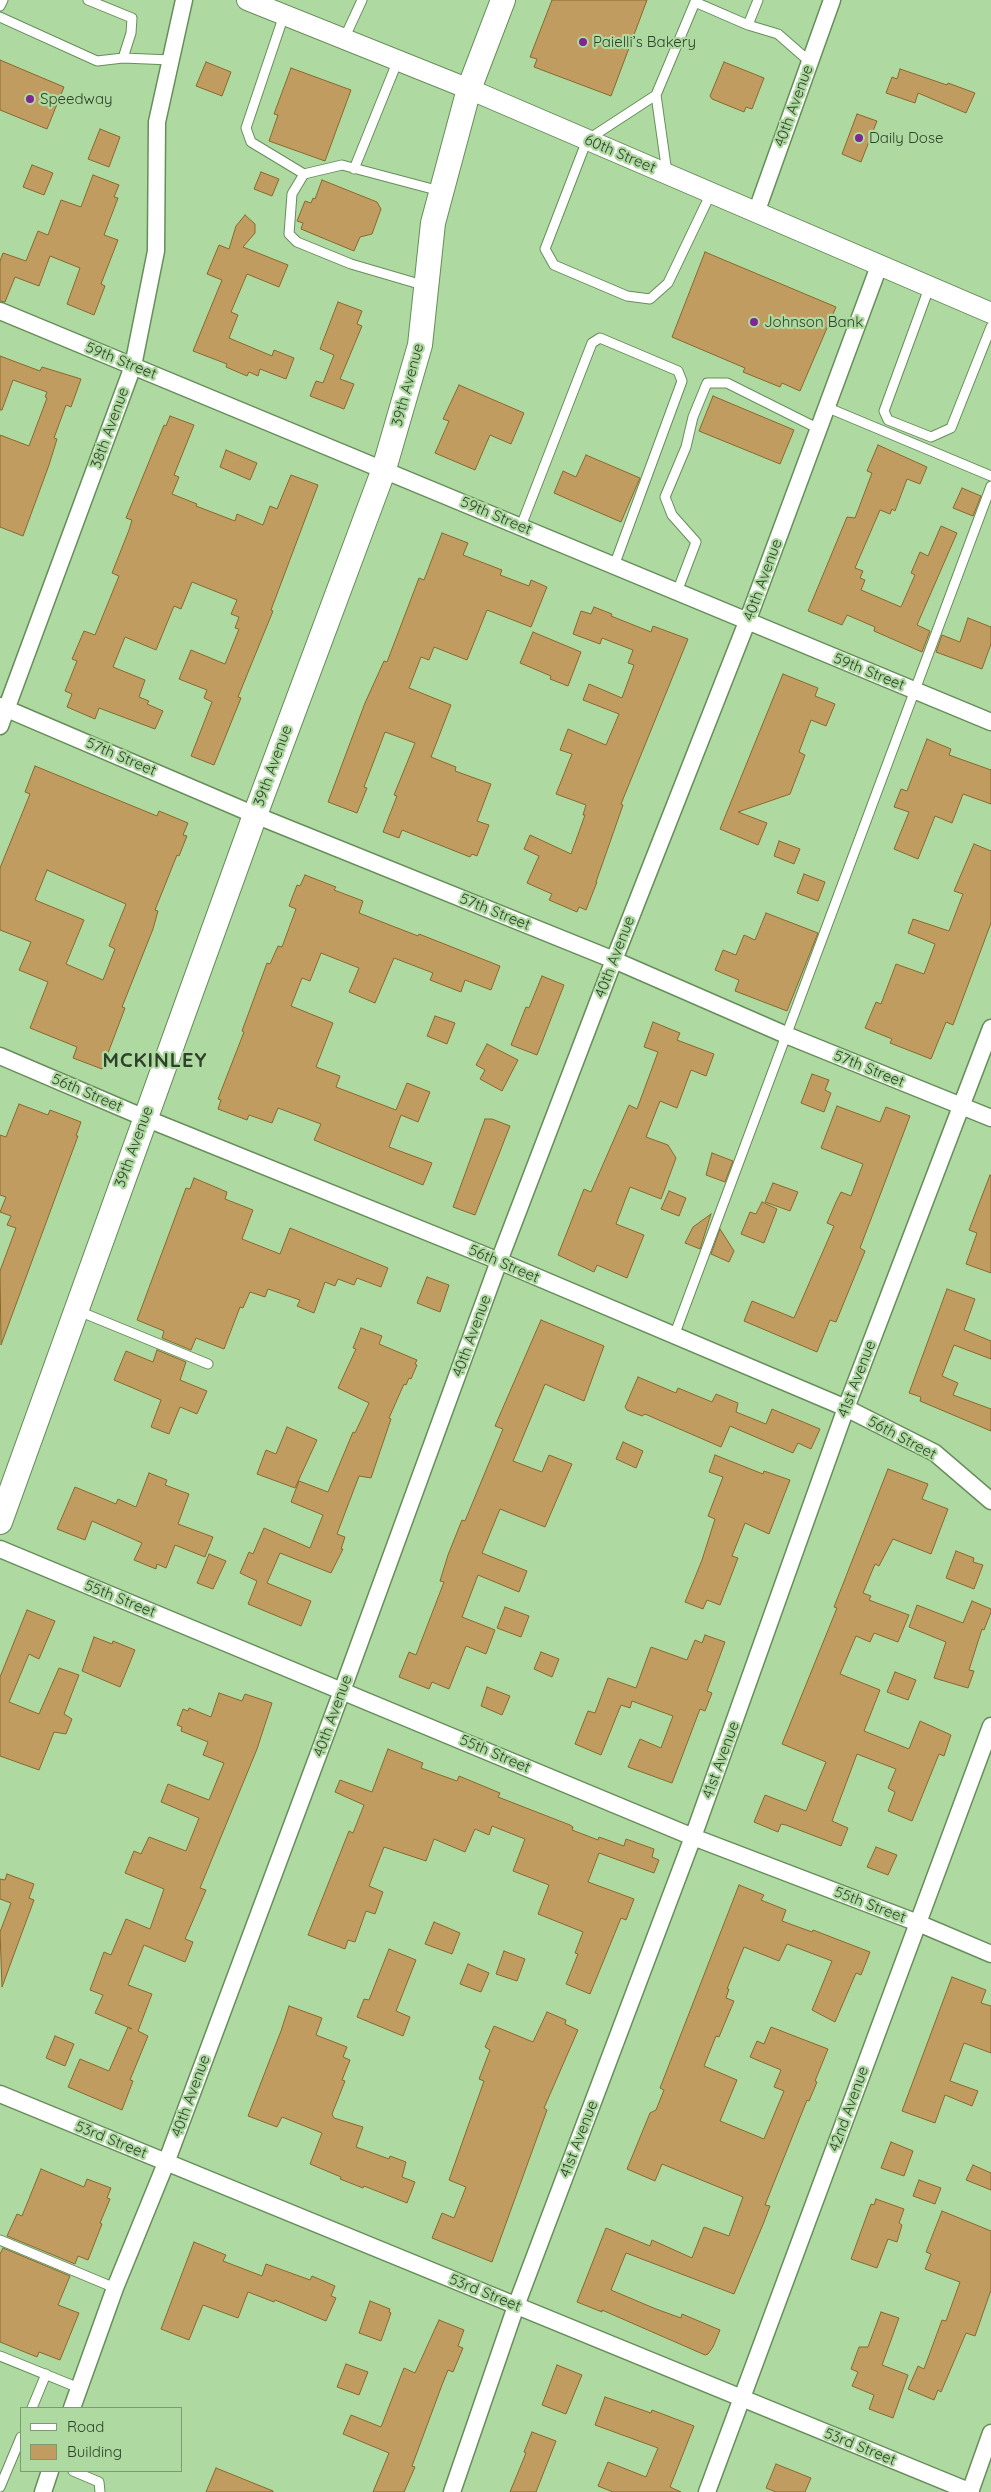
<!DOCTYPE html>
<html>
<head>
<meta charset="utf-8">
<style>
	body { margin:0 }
	#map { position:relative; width:991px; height:2492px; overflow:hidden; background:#aed9a1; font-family:Quicksand,sans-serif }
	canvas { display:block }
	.legend { position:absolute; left:20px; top:2407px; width:162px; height:65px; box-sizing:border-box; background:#aed9a1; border:1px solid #7b9c71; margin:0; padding:6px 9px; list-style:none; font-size:15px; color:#2f412a }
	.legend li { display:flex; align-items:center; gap:10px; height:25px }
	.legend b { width:25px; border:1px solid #7b9c71 }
</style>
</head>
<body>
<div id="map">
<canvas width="991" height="2492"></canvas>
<ul class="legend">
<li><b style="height:6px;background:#fff"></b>Road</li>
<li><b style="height:14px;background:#c19c61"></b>Building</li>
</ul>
</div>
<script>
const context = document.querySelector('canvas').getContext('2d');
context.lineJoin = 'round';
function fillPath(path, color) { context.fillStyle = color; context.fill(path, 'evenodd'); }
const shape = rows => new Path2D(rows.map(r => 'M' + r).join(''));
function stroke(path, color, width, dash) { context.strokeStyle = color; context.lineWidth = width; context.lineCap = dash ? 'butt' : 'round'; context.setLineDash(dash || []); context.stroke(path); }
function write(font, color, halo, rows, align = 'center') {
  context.font = font + ' Quicksand,sans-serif'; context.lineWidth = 4.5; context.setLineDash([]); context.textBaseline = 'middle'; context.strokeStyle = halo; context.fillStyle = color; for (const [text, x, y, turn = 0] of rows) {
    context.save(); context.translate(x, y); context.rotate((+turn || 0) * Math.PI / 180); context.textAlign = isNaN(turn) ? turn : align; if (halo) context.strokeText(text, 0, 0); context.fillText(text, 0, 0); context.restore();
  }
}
const building = shape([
	[552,0,647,0,611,96,534,67,537,59,530,57,552,0],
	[0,60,64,87,47,129,0,110,0,60],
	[206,62,231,72,222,96,196,86,206,62],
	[724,62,764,78,752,109,746,107,744,112,712,99,710,96,724,62],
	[291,68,351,90,325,161,269,141,278,115,274,114,291,68],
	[900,69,947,85,948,83,975,93,966,113,918,93,915,103,886,93,892,77,897,79,900,69],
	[857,114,877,121,861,162,842,154,857,114],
	[100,129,120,137,109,167,88,159,100,129],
	[32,165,53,173,44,195,23,187,32,165],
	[261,172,279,179,272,196,254,189,261,172],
	[93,175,119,185,114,197,118,198,104,235,118,240,101,284,105,286,94,315,67,304,80,268,50,256,39,286,15,277,5,302,0,301,0,261,3,253,26,261,38,231,48,235,61,200,81,207,93,175],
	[322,180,377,202,381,209,372,234,360,237,354,251,301,229,303,223,297,221,305,201,311,203,313,198,315,199,322,180],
	[245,215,255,224,255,233,243,247,288,265,279,287,247,274,231,312,238,315,229,338,272,356,274,350,294,358,286,379,260,369,258,376,249,372,247,376,226,367,227,364,193,351,222,280,207,274,219,245,229,249,236,226,245,215],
	[705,252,836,307,800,391,782,383,780,387,743,372,745,368,672,337,705,252],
	[338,302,362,311,357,324,362,326,340,379,354,384,344,409,310,396,316,381,323,383,334,355,320,349,338,302],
	[0,356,40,371,42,367,81,379,71,407,66,405,54,438,57,439,49,465,23,536,0,527,0,435,29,446,47,398,45,397,47,392,13,380,2,410,0,410,0,356],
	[459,385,524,413,511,444,490,435,475,470,435,453,449,421,443,419,459,385],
	[713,396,794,430,780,464,699,431,713,396],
	[170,416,194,425,174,475,179,477,172,494,197,504,196,506,235,521,237,514,263,525,270,506,277,509,291,475,318,485,271,610,273,611,238,697,241,698,214,765,191,756,212,702,204,698,207,690,179,679,191,650,225,664,239,629,235,628,239,617,231,614,237,600,192,582,181,609,174,606,156,650,125,637,113,667,145,680,139,697,149,701,147,704,163,711,155,729,99,708,95,719,67,707,72,694,65,691,77,661,72,659,84,631,95,635,119,576,112,573,129,530,132,520,126,518,164,425,166,426,170,416],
	[878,445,927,467,920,484,907,479,895,511,892,509,890,514,880,510,855,568,863,571,860,578,865,580,861,590,901,607,915,575,911,573,920,552,928,556,941,526,957,533,917,625,930,631,922,652,874,631,875,627,847,615,842,625,808,611,847,517,855,518,872,473,867,471,878,445],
	[226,450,257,463,250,480,220,467,226,450],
	[586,455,640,478,621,522,554,493,563,471,576,477,586,455],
	[962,488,981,496,973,516,953,508,962,488],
	[442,533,468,543,463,555,502,570,500,575,529,586,531,580,547,587,531,627,487,610,467,660,434,647,429,660,421,657,409,688,451,705,431,757,456,767,455,771,491,784,477,821,489,825,477,856,472,854,470,857,402,830,399,838,383,832,397,796,394,795,415,743,385,732,364,787,367,788,357,813,328,802,365,703,384,661,387,662,419,578,424,580,442,533],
	[594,607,612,614,611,616,651,632,653,626,688,639,621,804,623,805,596,882,597,882,586,910,579,907,577,912,549,900,552,894,527,883,539,856,524,849,530,835,571,854,585,815,583,815,586,805,556,794,572,754,560,750,568,729,606,745,619,714,583,700,589,684,622,698,634,665,628,663,633,650,602,638,600,644,573,634,581,611,591,614,594,607],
	[968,618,991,627,991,644,982,669,936,652,942,635,960,642,968,618],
	[533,632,581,652,568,686,550,679,551,676,520,663,533,632],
	[783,674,818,688,815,696,835,704,826,726,811,720,799,752,805,755,790,794,738,812,767,823,758,845,720,829,783,674],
	[927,739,951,749,949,755,991,770,991,804,963,794,952,823,935,816,918,859,894,849,909,812,894,807,901,789,907,791,927,739],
	[35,766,157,816,159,811,188,823,183,835,187,836,179,856,177,855,155,910,158,911,153,929,122,1007,125,1008,102,1069,73,1058,77,1047,30,1028,48,982,19,970,31,942,0,930,0,868,30,794,25,792,35,766],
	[47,870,126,904,109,946,115,949,103,980,66,964,84,920,35,900,47,870],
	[779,841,800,849,794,864,774,856,779,841],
	[974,844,991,851,991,923,953,1025,946,1022,931,1059,890,1043,892,1039,865,1028,876,1002,881,1004,896,964,924,974,935,944,908,933,913,919,949,931,963,894,954,891,974,844],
	[804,874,825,882,818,901,797,893,804,874],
	[305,875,336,887,334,890,363,901,359,913,418,936,419,934,500,966,491,990,465,980,461,992,430,980,433,973,394,958,375,1003,349,992,359,968,321,953,310,981,302,978,291,1006,333,1023,316,1067,340,1076,336,1087,396,1110,407,1083,430,1092,418,1122,401,1115,389,1147,432,1163,423,1185,314,1140,321,1124,278,1108,272,1123,249,1115,247,1120,218,1109,221,1100,218,1099,244,1032,242,1031,267,963,270,964,278,946,282,947,296,909,289,906,297,885,300,886,305,875],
	[766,913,818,933,787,1011,735,991,739,980,715,970,723,950,736,955,744,935,755,940,766,913],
	[542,976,564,985,537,1055,511,1045,526,1007,529,1008,542,976],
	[435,1016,455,1023,447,1044,427,1036,435,1016],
	[653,1022,680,1033,677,1040,714,1054,706,1076,691,1070,677,1108,660,1101,646,1137,668,1145,676,1158,661,1199,630,1187,616,1224,644,1235,627,1278,597,1265,594,1272,558,1255,584,1189,591,1192,629,1105,637,1109,658,1052,644,1047,653,1022],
	[487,1044,518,1060,502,1091,480,1079,485,1070,476,1065,487,1044],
	[812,1074,829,1080,825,1090,831,1093,824,1112,801,1103,812,1074],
	[19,1104,48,1115,50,1110,81,1122,76,1136,78,1136,1,1345,0,1271,16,1228,7,1225,11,1216,0,1212,6,1197,0,1195,0,1135,6,1137,19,1104],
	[837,1106,880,1122,886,1107,910,1116,860,1248,865,1251,836,1322,830,1320,817,1352,744,1321,752,1301,794,1318,834,1226,827,1223,836,1202,841,1192,851,1196,863,1164,821,1148,837,1106],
	[485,1119,492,1119,510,1126,475,1215,453,1207,485,1119],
	[712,1153,733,1161,725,1182,706,1175,712,1153],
	[990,1175,991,1176,991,1273,966,1264,977,1233,969,1230,990,1175],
	[194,1178,227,1192,225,1199,253,1210,242,1239,280,1254,290,1228,388,1268,381,1287,357,1278,354,1285,338,1279,335,1286,325,1282,314,1313,297,1306,300,1300,268,1289,265,1297,250,1292,243,1308,240,1307,224,1349,196,1338,191,1350,162,1338,164,1331,137,1320,186,1188,190,1189,194,1178],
	[773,1183,798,1192,790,1211,765,1202,773,1183],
	[669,1191,686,1198,679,1216,661,1209,669,1191],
	[762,1202,777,1209,764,1243,741,1234,750,1212,756,1214,762,1202],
	[711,1214,700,1249,685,1243,693,1227,711,1214],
	[720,1229,734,1251,729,1262,711,1254,720,1229],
	[427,1277,449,1285,440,1312,417,1303,427,1277],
	[947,1289,975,1299,964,1330,991,1341,991,1359,954,1345,942,1376,958,1383,953,1395,991,1409,991,1431,920,1401,921,1397,909,1393,947,1289],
	[541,1320,604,1346,584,1401,545,1384,513,1461,542,1472,549,1455,572,1464,545,1527,500,1509,482,1553,527,1571,519,1592,478,1575,462,1617,495,1630,486,1654,466,1646,449,1689,432,1682,429,1689,399,1677,409,1652,416,1655,444,1582,440,1581,448,1555,462,1520,465,1521,503,1429,495,1426,541,1320],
	[361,1328,382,1336,379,1344,417,1360,415,1364,417,1365,411,1379,409,1378,406,1385,404,1384,389,1418,391,1419,371,1478,359,1476,337,1534,345,1537,341,1549,343,1549,331,1573,280,1553,267,1583,311,1601,301,1626,248,1604,257,1581,240,1573,249,1552,253,1554,264,1528,310,1548,323,1515,291,1502,299,1481,328,1492,353,1432,355,1433,369,1403,338,1388,356,1349,353,1348,361,1328],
	[157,1350,186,1362,180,1380,207,1391,197,1414,180,1407,169,1434,151,1427,161,1400,114,1380,126,1351,153,1362,157,1350],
	[638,1377,676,1393,678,1388,712,1402,716,1394,738,1403,736,1412,766,1424,772,1409,820,1429,811,1449,798,1443,793,1453,730,1426,721,1447,645,1414,642,1416,627,1410,625,1407,638,1377],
	[287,1427,317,1440,295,1488,257,1474,266,1450,276,1454,287,1427],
	[623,1442,643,1451,636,1468,616,1459,623,1442],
	[715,1455,763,1474,764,1471,790,1480,769,1534,745,1523,732,1556,738,1558,720,1605,707,1600,703,1609,685,1602,702,1560,715,1519,708,1516,723,1477,709,1472,715,1455],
	[888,1469,928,1484,922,1499,948,1509,931,1554,893,1539,879,1566,875,1564,863,1593,871,1596,869,1600,909,1615,898,1642,874,1633,870,1642,856,1636,840,1674,880,1690,864,1731,909,1749,920,1721,951,1735,944,1756,939,1754,912,1821,888,1811,895,1792,888,1788,896,1769,857,1754,832,1821,848,1828,841,1846,786,1825,781,1824,778,1832,754,1822,765,1795,806,1811,826,1762,782,1744,837,1608,834,1607,888,1469],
	[149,1473,167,1480,165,1485,189,1494,178,1524,213,1537,205,1557,175,1545,166,1568,157,1564,156,1569,134,1560,142,1543,92,1521,85,1540,57,1529,75,1487,116,1504,118,1499,136,1507,149,1473],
	[956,1551,974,1558,973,1562,983,1565,974,1589,946,1578,956,1551],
	[209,1554,226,1561,213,1589,197,1583,209,1554],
	[972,1601,991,1609,991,1612,984,1630,982,1629,969,1670,974,1671,968,1688,934,1678,946,1642,909,1627,917,1605,963,1623,972,1601],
	[505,1607,529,1616,521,1637,497,1628,505,1607],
	[27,1610,55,1621,39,1659,29,1654,9,1702,39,1714,59,1668,79,1675,64,1714,72,1719,66,1734,54,1732,39,1770,0,1756,0,1677,27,1610],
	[705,1635,725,1642,707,1691,712,1693,705,1711,700,1709,672,1783,628,1767,640,1739,661,1748,673,1716,632,1701,630,1708,621,1705,601,1755,575,1744,588,1711,595,1713,608,1678,636,1688,651,1647,687,1660,695,1640,702,1643,705,1635],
	[94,1637,112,1644,113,1641,135,1650,120,1687,82,1671,94,1637],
	[541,1652,559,1659,552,1677,534,1669,541,1652],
	[895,1672,916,1680,908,1700,887,1692,895,1672],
	[487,1687,510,1696,502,1715,481,1706,487,1687],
	[219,1693,242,1701,245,1694,272,1703,257,1749,200,1888,206,1890,185,1939,193,1942,186,1960,185,1962,144,1945,128,1985,152,1994,138,2031,148,2036,130,2080,133,2081,122,2110,68,2087,80,2059,109,2071,128,2027,132,2029,95,2013,103,1995,90,1990,104,1952,111,1955,126,1919,150,1929,164,1889,125,1873,134,1851,141,1854,149,1837,186,1851,199,1818,161,1802,168,1784,209,1800,224,1763,203,1755,208,1742,181,1731,182,1727,177,1725,183,1709,188,1711,189,1708,211,1717,219,1693],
	[388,1749,423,1763,421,1768,457,1781,459,1776,500,1793,498,1797,570,1825,573,1827,572,1830,598,1840,599,1837,624,1846,626,1839,654,1849,652,1857,659,1860,654,1873,599,1853,588,1882,634,1899,626,1920,621,1918,590,1994,566,1984,578,1954,575,1953,583,1932,538,1914,549,1885,513,1871,525,1839,492,1826,489,1835,475,1829,465,1852,434,1839,426,1861,384,1847,369,1886,383,1892,375,1914,366,1911,355,1942,348,1940,345,1949,308,1935,349,1831,353,1833,364,1805,335,1792,340,1780,372,1792,388,1749],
	[876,1847,897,1855,888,1875,867,1867,876,1847],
	[7,1874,34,1884,29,1898,34,1900,2,1987,0,1932,11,1903,0,1899,0,1879,5,1880,7,1874],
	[739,1885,764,1895,761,1900,786,1910,782,1921,812,1932,813,1930,870,1952,861,1975,856,1973,835,2022,812,2010,832,1961,787,1944,779,1961,744,1947,727,1989,729,1989,726,1998,734,2001,719,2037,716,2036,704,2066,737,2080,720,2121,764,2139,784,2091,774,2087,781,2070,750,2057,757,2041,764,2044,771,2027,828,2049,815,2081,817,2082,809,2101,807,2100,765,2205,770,2206,764,2222,734,2294,626,2253,611,2290,656,2309,681,2318,682,2314,720,2330,713,2347,708,2354,705,2355,602,2310,602,2312,577,2302,606,2228,650,2246,652,2240,692,2258,704,2227,729,2236,743,2197,662,2164,655,2181,627,2169,650,2113,656,2110,664,2090,660,2088,739,1885],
	[434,1922,460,1933,452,1954,425,1944,434,1922],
	[389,1949,416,1960,396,2011,410,2017,403,2036,357,2017,364,1999,369,2000,389,1949],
	[504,1951,525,1959,517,1981,496,1974,504,1951],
	[468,1964,489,1973,481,1992,460,1984,468,1964],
	[952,1977,986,1990,981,2003,991,2006,991,2053,964,2043,950,2081,978,2091,972,2106,945,2095,935,2123,902,2111,952,1977],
	[289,2006,322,2018,316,2035,347,2047,343,2057,350,2060,342,2080,345,2081,332,2114,334,2118,363,2127,356,2147,389,2159,390,2156,406,2162,402,2177,415,2182,407,2203,364,2186,363,2188,340,2179,341,2177,310,2164,322,2133,282,2117,277,2127,248,2116,281,2031,289,2006],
	[547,2012,566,2020,565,2024,578,2030,544,2108,547,2110,492,2262,432,2238,442,2213,454,2218,466,2187,449,2180,484,2081,479,2079,490,2050,485,2047,494,2026,533,2042,547,2012],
	[55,2036,74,2044,65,2066,46,2058,55,2036],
	[891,2142,913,2151,904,2176,881,2168,891,2142],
	[973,2165,991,2173,991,2190,966,2180,973,2165],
	[41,2169,84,2187,87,2179,111,2188,107,2198,110,2199,100,2223,102,2224,88,2260,78,2256,75,2264,7,2236,17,2214,22,2216,41,2169],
	[919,2180,941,2188,935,2204,913,2196,919,2180],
	[876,2199,904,2209,899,2223,902,2225,897,2242,888,2239,877,2268,851,2259,871,2204,874,2205,876,2199],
	[942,2211,991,2231,991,2290,975,2336,966,2333,941,2392,938,2390,934,2400,908,2389,918,2366,924,2369,942,2320,946,2321,960,2282,925,2269,931,2254,926,2252,942,2211],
	[194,2242,226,2255,223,2261,262,2276,266,2264,310,2280,312,2276,335,2286,331,2296,336,2298,326,2321,275,2300,274,2302,248,2292,238,2318,203,2305,189,2340,161,2329,194,2242],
	[3,2248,70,2276,58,2305,79,2313,60,2360,39,2352,37,2357,0,2342,0,2254,3,2248],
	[370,2301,390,2309,389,2312,391,2313,381,2341,359,2333,370,2301],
	[881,2312,899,2318,882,2365,908,2375,893,2418,869,2409,874,2395,852,2386,858,2372,851,2369,859,2347,868,2347,881,2312],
	[439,2320,464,2330,458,2346,463,2348,453,2372,448,2370,442,2385,412,2466,415,2467,404,2492,373,2492,389,2453,343,2434,351,2415,381,2427,404,2368,415,2373,439,2320],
	[346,2364,368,2372,359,2395,337,2387,346,2364],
	[557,2365,582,2375,566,2414,542,2405,557,2365],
	[605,2397,651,2413,652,2410,694,2426,670,2487,681,2492,613,2492,598,2486,608,2462,646,2477,658,2448,595,2425,605,2397],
	[532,2432,556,2441,536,2492,510,2492,526,2453,524,2452,532,2432],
	[776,2464,811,2478,805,2492,776,2492,766,2488,776,2464],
	[216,2468,273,2491,273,2492,206,2492,216,2468]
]);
const service = shape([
	[88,0,132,18,131,33,123,58],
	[696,0,695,2,748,25],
	[758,0,748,25,778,34,810,62],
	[0,6,3,0],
	[284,15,246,128,251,142,304,174],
	[0,17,97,61,123,58,171,60],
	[344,39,362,0],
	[656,95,587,140,545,249,554,265,627,296,650,299,668,283,711,193],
	[354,169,398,60],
	[667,173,656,95,695,2],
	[426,286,351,264,297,242,289,234,292,194,304,174,342,165,440,191],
	[929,288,884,411,888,420,931,437,951,428,991,327],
	[826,407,991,476],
	[521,526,592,343,600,338,678,371,682,381,614,566],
	[677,592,696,542,672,515,665,497,686,447,693,417,707,383,727,383,819,429],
	[76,1310,208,1364],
	[674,1336,991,486],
	[0,2240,115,2288],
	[0,2356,79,2388],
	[32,2408,46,2374],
	[73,2471,99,2482,100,2492],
	[0,2487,21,2437]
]);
const minor = shape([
	[756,213,832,0],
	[0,311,991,722],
	[0,706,255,815,614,960,786,1035,991,1118],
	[0,726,133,366,156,251,157,122,184,0],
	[0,1056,145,1118,499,1261,846,1408,935,1453,991,1501],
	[0,1549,693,1837,918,1923,991,1954],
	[0,2094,971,2492],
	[72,2408,115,2288,166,2163,342,1691,499,1261,614,960,747,622,879,266],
	[43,2492,50,2471],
	[452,2492,516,2306,693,1837,846,1408,991,1028],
	[707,2492,991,1726],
	[970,2492,991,2433]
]);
const tertiary = shape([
	[247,0,469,89,991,313]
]);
const secondary = shape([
	[0,1522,255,815,384,469,420,345,433,223,469,89,503,0]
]);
const markers = [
	[583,42,5,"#7e2694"],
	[30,99,5,"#7e2694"],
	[859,138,5,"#7e2694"],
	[754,322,5,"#7e2694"]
];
const poiNames = [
	["Paielli’s Bakery",593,42],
	["Speedway",40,99],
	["Daily Dose",869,138],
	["Johnson Bank",764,322]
];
const streetNames = [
	["40th Avenue",794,106,-70],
	["60th Street",620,154,23],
	["59th Street",121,361,22],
	["39th Avenue",408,385,-75],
	["38th Avenue",110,428,-70],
	["59th Street",496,516,23],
	["40th Avenue",763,580,-70],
	["59th Street",869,672,22],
	["57th Street",121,757,23],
	["39th Avenue",273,766,-70],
	["57th Street",495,912,22],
	["40th Avenue",615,957,-69],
	["57th Street",869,1069,22],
	["56th Street",87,1093,23],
	["39th Avenue",134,1147,-70],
	["56th Street",504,1264,23],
	["40th Avenue",472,1336,-70],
	["41st Avenue",857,1379,-69],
	["56th Street",902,1438,28],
	["55th Street",120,1599,22],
	["40th Avenue",333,1716,-70],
	["55th Street",495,1754,23],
	["41st Avenue",721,1760,-70],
	["55th Street",870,1905,21],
	["40th Avenue",191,2096,-70],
	["42nd Avenue",849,2109,-70],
	["41st Avenue",579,2139,-69],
	["53rd Street",111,2140,22],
	["53rd Street",485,2293,22],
	["53rd Street",860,2447,22]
];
const districtNames = [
	["MCKINLEY",155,1061]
];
fillPath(building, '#c19c61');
stroke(building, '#8a682c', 1);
stroke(service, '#668e5a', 11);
stroke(minor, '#668e5a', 19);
stroke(tertiary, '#668e5a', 22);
stroke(secondary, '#668e5a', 26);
stroke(service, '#fff', 9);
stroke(minor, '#fff', 16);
stroke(tertiary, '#fff', 20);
stroke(secondary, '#fff', 24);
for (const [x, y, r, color] of markers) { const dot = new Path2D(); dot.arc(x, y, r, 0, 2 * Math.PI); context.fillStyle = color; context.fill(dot); stroke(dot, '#aed9a1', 2); }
write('15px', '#2f412a', '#aed9a1', poiNames, 'left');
write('15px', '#2f412a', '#aed9a1', streetNames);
context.letterSpacing = '1px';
write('bold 20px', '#2f412a', '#aed9a1', districtNames);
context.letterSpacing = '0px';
</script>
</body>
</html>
